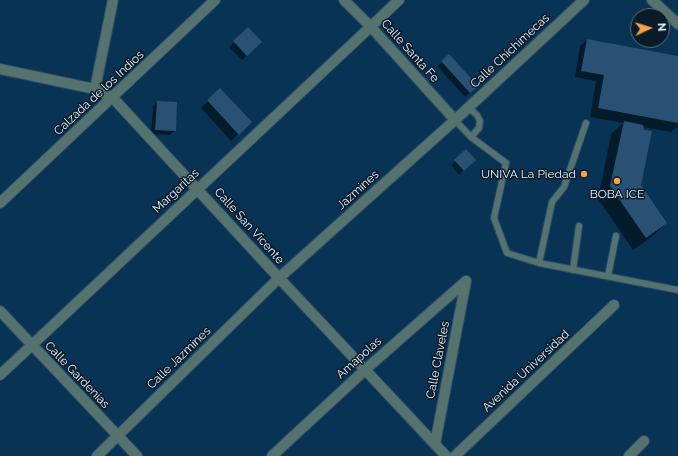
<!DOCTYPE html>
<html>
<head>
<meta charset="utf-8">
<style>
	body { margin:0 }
	#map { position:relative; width:678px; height:456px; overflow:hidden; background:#083354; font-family:Raleway,sans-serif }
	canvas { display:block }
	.north { position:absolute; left:630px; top:8px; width:40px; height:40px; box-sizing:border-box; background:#091a29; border:1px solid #63717d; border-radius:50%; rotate:86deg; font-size:11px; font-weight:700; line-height:16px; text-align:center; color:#ebf4fc }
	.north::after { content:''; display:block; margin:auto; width:14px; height:18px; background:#f4a344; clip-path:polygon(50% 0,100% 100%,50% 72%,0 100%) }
</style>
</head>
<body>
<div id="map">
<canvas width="678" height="456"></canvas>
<div class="north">N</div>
</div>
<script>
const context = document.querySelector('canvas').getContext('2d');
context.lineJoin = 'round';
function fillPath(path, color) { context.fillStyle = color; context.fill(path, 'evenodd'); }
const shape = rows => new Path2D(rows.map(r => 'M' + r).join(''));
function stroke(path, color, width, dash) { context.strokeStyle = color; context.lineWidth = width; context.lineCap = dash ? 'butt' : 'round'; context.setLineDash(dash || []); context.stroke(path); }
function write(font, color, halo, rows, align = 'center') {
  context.font = font + ' Raleway,sans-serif'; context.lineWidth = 3; context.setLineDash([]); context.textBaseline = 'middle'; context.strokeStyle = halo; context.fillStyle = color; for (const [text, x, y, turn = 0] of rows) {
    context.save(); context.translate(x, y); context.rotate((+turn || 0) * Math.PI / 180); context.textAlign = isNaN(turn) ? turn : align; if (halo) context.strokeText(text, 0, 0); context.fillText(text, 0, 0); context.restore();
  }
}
const shadow = shape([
	[248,29,260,42,242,60,229,47],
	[587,40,678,57,678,126,671,132,642,127,640,185,666,223,653,236,633,250,598,199,611,134,623,123,590,117,596,81,575,77,580,46],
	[449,56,477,86,465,97,437,66],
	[220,89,244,129,231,141,201,108],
	[157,102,175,130,170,135,151,134,153,106],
	[466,151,474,160,459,175,451,165]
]);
const building = shape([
	[248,27,262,42,247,56,233,41],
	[587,39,678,56,678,123,598,108,604,75,581,71],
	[449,54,478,86,470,93,441,61],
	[220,88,252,122,239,135,207,100],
	[157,101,177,102,176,131,155,130],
	[624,121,643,125,644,130,652,131,641,185,667,223,646,238,610,186],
	[466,149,476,160,464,171,454,160]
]);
const service = shape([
	[469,108,477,115,480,121,479,128,471,137],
	[455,120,471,137,506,163,494,218,507,253,539,263,678,290],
	[539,263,552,202,564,187,586,123],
	[573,270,579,226],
	[608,276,616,236]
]);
const minor = shape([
	[344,0,371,27,455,120],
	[652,0,678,24],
	[0,69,95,89,113,98,279,278,446,456],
	[95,89,113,0],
	[0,311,137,456],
	[0,375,399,0],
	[435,444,466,281],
	[97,456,279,278,455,120,584,0],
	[272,456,366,369,466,281],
	[455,456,614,305],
	[629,456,644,441]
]);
const tertiary = shape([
	[0,203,215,0]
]);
const markers = [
	[584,174,4,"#f4a344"],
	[617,181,4,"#f4a344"]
];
const streetNames = [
	["Calle Santa Fe",410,51,48],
	["Calle Chichimecas",510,51,-43],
	["Calzada de los Indios",99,93,-43],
	["Jazmines",358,190,-42],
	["Margaritas",176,191,-43],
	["Calle San Vicente",249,226,48],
	["Calle Jazmines",179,358,-44],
	["Amapolas",359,358,-42],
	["Calle Claveles",438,360,-79],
	["Avenida Universidad",526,371,-43],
	["Calle Gardenias",77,375,46]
];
const poiNames = [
	["UNIVA La Piedad",576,174],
	["BOBA ICE",617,194,"center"]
];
fillPath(shadow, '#0007');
fillPath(building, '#295174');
stroke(service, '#284e6c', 8);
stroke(minor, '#284e6c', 12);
stroke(tertiary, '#284e6c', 12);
stroke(service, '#56726f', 6);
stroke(minor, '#56726f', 10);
stroke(tertiary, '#56726f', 10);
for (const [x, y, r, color] of markers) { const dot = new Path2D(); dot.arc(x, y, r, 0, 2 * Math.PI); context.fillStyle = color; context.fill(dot); stroke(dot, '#091a29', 1.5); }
write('12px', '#ebf4fc', '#091a29', streetNames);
write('12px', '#ebf4fc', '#091a29', poiNames, 'right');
</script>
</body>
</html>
